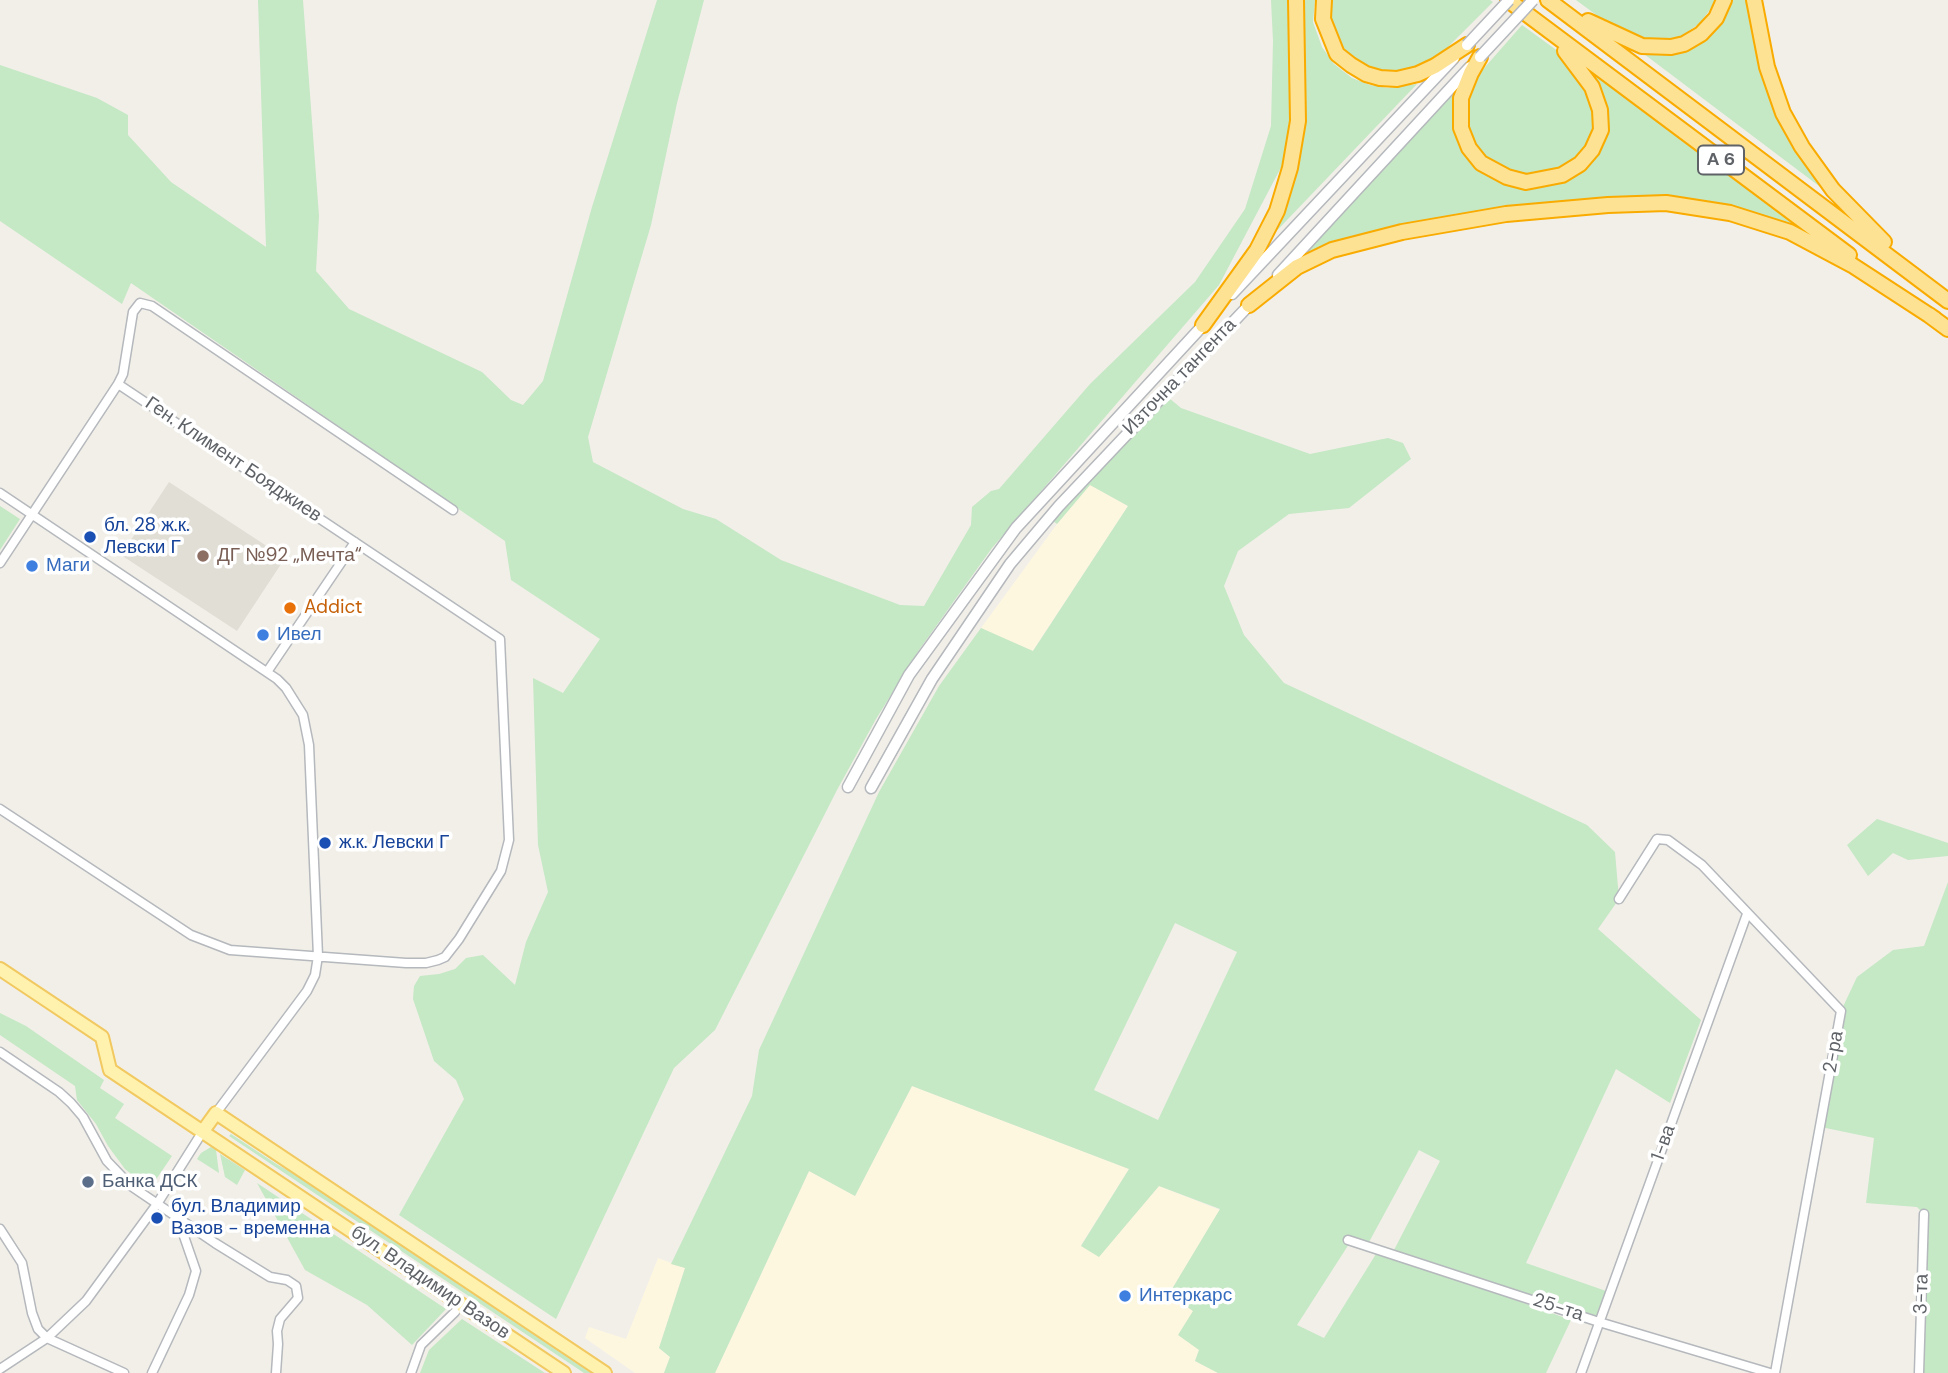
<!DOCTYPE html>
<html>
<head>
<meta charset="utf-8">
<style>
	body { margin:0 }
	canvas { display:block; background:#f1efe8 }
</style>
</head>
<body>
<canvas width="1948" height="1373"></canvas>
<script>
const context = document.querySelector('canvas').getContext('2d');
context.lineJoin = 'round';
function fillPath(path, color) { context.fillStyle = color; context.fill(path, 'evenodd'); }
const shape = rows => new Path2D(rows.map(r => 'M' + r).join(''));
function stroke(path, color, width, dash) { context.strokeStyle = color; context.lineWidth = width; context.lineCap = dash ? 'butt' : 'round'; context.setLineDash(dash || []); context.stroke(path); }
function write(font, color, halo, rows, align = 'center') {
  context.font = font + ' "DM Sans",sans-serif'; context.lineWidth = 7; context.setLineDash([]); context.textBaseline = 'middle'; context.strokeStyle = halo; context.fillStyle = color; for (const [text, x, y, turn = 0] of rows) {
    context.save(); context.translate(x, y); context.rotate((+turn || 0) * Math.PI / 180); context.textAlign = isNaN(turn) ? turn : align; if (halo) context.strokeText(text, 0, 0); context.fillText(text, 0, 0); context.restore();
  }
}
const commercial = shape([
	[1090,485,1128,506,1032,652,981,628,1057,524],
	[912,1086,1129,1169,1081,1245,1099,1256,1159,1186,1220,1210,1169,1294,1193,1311,1199,1350,1195,1361,1218,1373,715,1373,809,1171,855,1196],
	[658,1258,685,1268,659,1348,670,1357,664,1373,635,1373,585,1338,589,1327,626,1339]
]);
const education = shape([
	[169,482,285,558,237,631,121,555]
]);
const green = shape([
	[258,0,303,0,319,216,316,271,349,309,482,372,511,400,523,405,543,381,592,207,657,0,704,0,677,103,651,225,588,437,593,462,683,509,716,519,781,560,900,605,924,606,971,525,972,507,991,491,999,489,1090,384,1195,282,1245,209,1271,126,1273,41,1271,0,1292,0,1294,95,1286,158,1219,285,992,548,919,650,876,719,837,790,715,1030,674,1068,556,1319,399,1215,464,1099,456,1080,434,1061,413,999,414,986,420,976,439,974,455,969,466,958,483,955,515,985,526,942,548,892,538,845,533,678,563,693,600,639,511,580,505,541,131,283,122,304,0,221,0,65,97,98,128,115,128,135,171,182,266,247],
	[1304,0,1315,0,1313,22,1322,47,1334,64,1352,78,1370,85,1388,88,1417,84,1266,242,1286,202,1295,175,1302,145,1305,64],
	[1327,0,1490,0,1493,2,1436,59,1404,75,1366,70,1338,49,1331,33],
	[1576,0,1717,0,1700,23,1680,37,1647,41,1625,36],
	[1727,0,1751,0,1782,120,1800,157,1823,189,1644,54,1686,46],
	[1522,25,1566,57,1577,70,1596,111,1595,137,1579,160,1557,173,1533,176,1510,173,1487,161,1474,147,1464,122,1465,98,1471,83],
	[1568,50,1843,256,1723,206,1523,208,1295,263,1464,79,1454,104,1475,166,1515,187,1564,181,1606,118],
	[1169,398,1181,408,1310,454,1388,438,1403,443,1411,459,1349,508,1289,514,1238,551,1224,586,1244,635,1284,683,1587,825,1615,852,1619,899,1598,929,1701,1020,1670,1103,1616,1069,1526,1263,1606,1291,1599,1322,1393,1252,1440,1161,1419,1150,1369,1242,1348,1240,1349,1244,1297,1325,1324,1338,1376,1254,1440,1273,1571,1320,1546,1373,1218,1373,1195,1361,1199,1350,1178,1335,1193,1311,1169,1294,1220,1209,1159,1186,1099,1257,1081,1246,1129,1169,912,1086,855,1196,809,1171,715,1373,664,1373,670,1357,659,1348,685,1268,671,1264,752,1096,759,1050,879,792,939,686,981,628,1033,651,1128,506,1090,485,1057,524,1052,520],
	[1175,923,1237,952,1158,1120,1094,1090],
	[0,506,20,519,0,550],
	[1877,819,1948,843,1948,856,1908,860,1893,853,1868,876,1847,845],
	[1948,882,1948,1373,1919,1373,1924,1214,1917,1207,1866,1203,1874,1138,1821,1127,1841,1011,1857,977,1893,950,1924,946],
	[0,1013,26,1026,104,1080,100,1088,124,1104,115,1118,172,1156,153,1184,146,1186,125,1169,108,1146,96,1124,77,1100,75,1086,0,1035],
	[231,1134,278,1165,306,1180,595,1373,584,1373,229,1136],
	[211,1147,216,1150,219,1173,197,1159,201,1153],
	[220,1154,245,1170,237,1185,225,1177],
	[257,1183,446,1309,412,1345,367,1305,305,1270],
	[462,1319,545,1373,420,1373,429,1350]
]);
const minor = shape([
	[0,493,277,679,286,688,303,715,309,745,318,956,315,975,307,991,216,1113],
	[0,563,118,384,123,374,133,312,140,303,152,306,453,510],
	[267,672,355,542],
	[0,809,191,935,230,950,406,963,426,963,438,960,445,957,459,939,501,871,509,840,500,639,118,384],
	[1619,899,1657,839,1668,840,1702,865,1841,1011,1775,1373],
	[0,1052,59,1092,71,1103,83,1117,107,1161,131,1186,215,1243,270,1277,287,1280,296,1286,298,1298,280,1319,277,1331,278,1344,276,1373],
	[0,1229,22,1263,32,1313,38,1329,47,1338,124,1373],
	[1348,1240,1599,1322,1770,1373],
	[0,1369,47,1338,86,1301,157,1204,203,1131],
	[152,1373,189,1295,196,1271,178,1219],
	[411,1373,421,1345,455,1312],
	[1581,1373,1747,914],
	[1919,1373,1924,1214]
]);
const tertiary = shape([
	[1278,275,1470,67],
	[1232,294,1454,58],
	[848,787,909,675,1016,528,1207,321],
	[871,788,932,679,1010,564,1059,506,1253,301]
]);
const primary = shape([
	[0,969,102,1037,110,1070,564,1373],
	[203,1131,216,1113,605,1373]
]);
const motorway = shape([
	[1324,0,1323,19,1337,54,1351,65,1366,74,1380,78,1397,79,1418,74,1435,66,1467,45],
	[1508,0,1849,255],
	[1548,0,1948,301],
	[1754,0,1767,67,1783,113,1802,147,1833,190,1884,242],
	[1588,21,1642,46,1671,47,1684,44,1701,34,1716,18,1724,0],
	[1480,57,1471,73,1461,98,1461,128,1469,148,1481,163,1507,177,1526,182,1562,175,1580,164,1592,150,1601,130,1600,110,1592,87,1565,51],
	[1249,305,1297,267,1332,250,1402,232,1506,214,1608,205,1666,203,1730,213,1790,232,1852,265,1935,319],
	[1929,315,1948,329],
	[1203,325,1257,250,1277,211,1290,168,1298,121,1296,0]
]);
const tertiaryBridge = shape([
	[1467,45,1509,0],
	[1480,57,1533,0]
]);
const markers = [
	[90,537,7,"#1a4fb4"],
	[203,556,7,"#8d6e63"],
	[32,566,7,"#3f7fe0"],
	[290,608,7,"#e8710a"],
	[263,635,7,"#3f7fe0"],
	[325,843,7,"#1a4fb4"],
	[88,1182,7,"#5c6f8a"],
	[157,1218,7,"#1a4fb4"],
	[1125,1296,7,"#3f7fe0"]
];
const shields = [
	[1721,160,46]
];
const shieldNames = [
	["A 6",1721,160]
];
const streetNames = [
	["Източна тангента",1180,377,-46],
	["Ген. Климент Бояджиев",233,460,34],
	["2-ра",1834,1052,-80],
	["1-ва",1664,1143,-70],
	["бул. Владимир Вазов",430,1283,34],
	["3-та",1922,1294,-88],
	["25-та",1558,1308,18]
];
const transitNames = [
	["бл. 28 ж.к.",104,526],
	["Левски Г",104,548],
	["ж.к. Левски Г",339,843],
	["бул. Владимир",171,1207],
	["Вазов - временна",171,1229]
];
const educationNames = [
	["ДГ №92 „Мечта“",217,556]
];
const shopNames = [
	["Маги",46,566],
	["Ивел",277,635],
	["Интеркарс",1139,1296]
];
const foodNames = [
	["Addict",304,608]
];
const serviceNames = [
	["Банка ДСК",102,1182]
];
fillPath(commercial, '#fef7e0');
fillPath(education, '#e1ded6');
fillPath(green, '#c5e8c5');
stroke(minor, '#b5b8bc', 11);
stroke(tertiary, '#b5b8bc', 13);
stroke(primary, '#f2c960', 16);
stroke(motorway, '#f9ab00', 18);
stroke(minor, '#fff', 8);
stroke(tertiary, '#fff', 10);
stroke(primary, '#fff2af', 12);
stroke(motorway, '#fde293', 14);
stroke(tertiaryBridge, '#b5b8bc', 13, []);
stroke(tertiaryBridge, '#fff', 10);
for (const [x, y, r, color] of markers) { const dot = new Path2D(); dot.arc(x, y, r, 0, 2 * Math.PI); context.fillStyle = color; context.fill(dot); stroke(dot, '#fff', 2.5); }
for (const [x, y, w] of shields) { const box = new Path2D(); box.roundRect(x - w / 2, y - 14.5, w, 29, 5); context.fillStyle = '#fff'; context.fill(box); stroke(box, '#5f6368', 2); }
write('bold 18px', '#5f6368', null, shieldNames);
write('19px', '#5f6368', '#fff', streetNames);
write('19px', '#164399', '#fff', transitNames, 'left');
write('19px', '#785e54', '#fff', educationNames, 'left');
write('19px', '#366cbe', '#fff', shopNames, 'left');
write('19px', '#c56008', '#fff', foodNames, 'left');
write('19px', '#4e5e75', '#fff', serviceNames, 'left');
</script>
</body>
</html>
